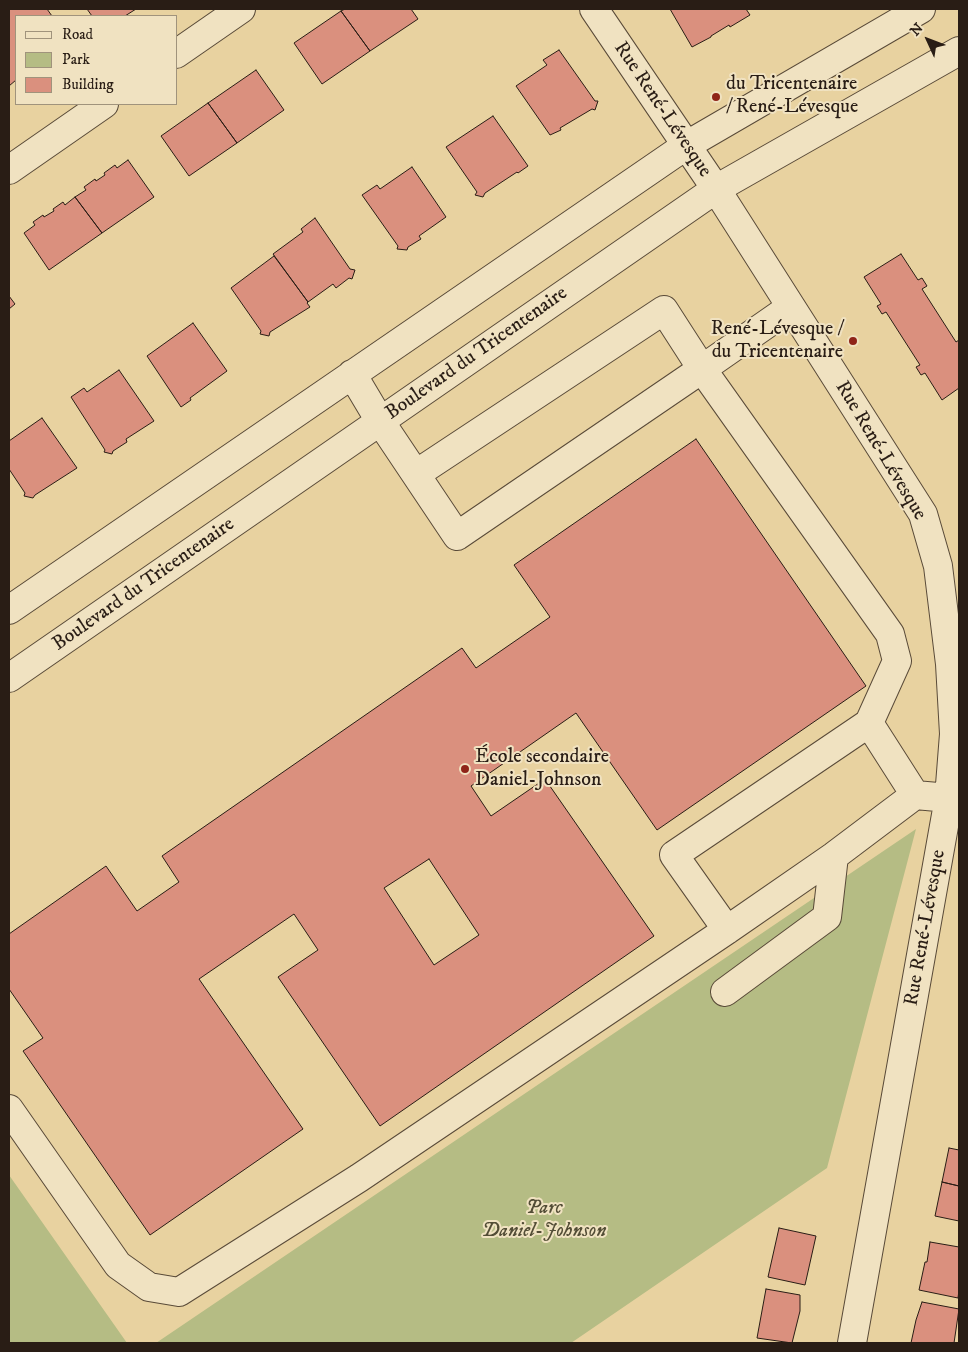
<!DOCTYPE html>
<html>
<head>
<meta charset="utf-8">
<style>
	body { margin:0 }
	#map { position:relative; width:968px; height:1352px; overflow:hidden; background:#e8d2a0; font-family:"IM FELL DW Pica",serif }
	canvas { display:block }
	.frame { position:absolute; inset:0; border:10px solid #291d15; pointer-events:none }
	.legend { position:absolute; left:15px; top:15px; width:162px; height:90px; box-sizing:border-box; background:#f0e2c1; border:1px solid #a0937c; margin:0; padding:6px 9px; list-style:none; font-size:15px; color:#291d15 }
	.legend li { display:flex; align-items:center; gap:10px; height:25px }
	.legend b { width:25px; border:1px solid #a0937c }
	.north { position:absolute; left:903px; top:15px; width:50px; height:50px; -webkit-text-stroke:4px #f0e2c1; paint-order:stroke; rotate:313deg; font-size:14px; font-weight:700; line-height:20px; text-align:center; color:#291d15 }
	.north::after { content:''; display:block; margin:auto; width:18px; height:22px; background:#291d15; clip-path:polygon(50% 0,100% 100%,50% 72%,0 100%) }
</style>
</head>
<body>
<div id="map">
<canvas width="968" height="1352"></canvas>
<div class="frame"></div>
<ul class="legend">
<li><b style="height:6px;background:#f0e2c1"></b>Road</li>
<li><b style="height:14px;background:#b5bc84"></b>Park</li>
<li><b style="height:14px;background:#da907e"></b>Building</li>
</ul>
<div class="north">N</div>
</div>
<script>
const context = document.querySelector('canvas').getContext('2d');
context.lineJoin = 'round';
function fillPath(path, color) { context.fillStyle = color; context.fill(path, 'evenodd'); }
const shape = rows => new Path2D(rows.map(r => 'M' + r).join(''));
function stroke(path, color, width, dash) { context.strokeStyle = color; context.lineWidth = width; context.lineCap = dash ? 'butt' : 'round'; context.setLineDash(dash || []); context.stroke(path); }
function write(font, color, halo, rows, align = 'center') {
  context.font = font + ' "IM FELL DW Pica",serif'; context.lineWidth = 4; context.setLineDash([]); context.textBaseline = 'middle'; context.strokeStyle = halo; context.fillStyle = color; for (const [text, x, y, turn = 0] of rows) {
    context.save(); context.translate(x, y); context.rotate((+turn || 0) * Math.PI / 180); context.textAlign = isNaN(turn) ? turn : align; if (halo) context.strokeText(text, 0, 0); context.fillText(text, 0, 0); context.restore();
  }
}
const green = shape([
	[916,829,827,1168,571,1343,156,1343],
	[9,1175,127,1343,9,1343]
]);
const building = shape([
	[9,9,47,9,52,16,16,16,16,80,9,86,9,9],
	[87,9,136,9,125,16,92,16,87,9],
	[345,9,411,9,418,19,370,51,341,11,345,9],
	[670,9,746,9,750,15,730,27,729,25,711,36,711,37,692,47,670,9],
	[341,11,370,51,322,84,294,43,341,11],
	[559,50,595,101,598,101,595,110,592,109,560,128,561,130,550,135,516,86,547,65,543,60,559,50],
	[256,70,284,110,237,143,208,103,256,70],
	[208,103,237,143,189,176,161,136,208,103],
	[493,116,528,166,518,173,517,172,485,193,483,197,475,195,477,192,446,147,493,116],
	[128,160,154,197,102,233,75,197,86,190,84,187,95,179,96,181,105,175,104,173,115,165,117,168,128,160],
	[412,167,446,217,419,236,421,239,408,247,407,250,397,249,398,246,362,195,377,185,380,189,412,167],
	[75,197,102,233,49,270,24,233,35,225,33,222,43,215,44,217,54,211,53,209,63,202,65,205,75,197],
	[315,218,350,269,355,270,352,279,349,278,336,288,333,284,308,302,273,254,303,232,301,229,315,218],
	[901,254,918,280,922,278,927,286,922,289,956,342,959,340,959,388,942,400,925,373,921,375,916,367,920,365,886,312,882,314,877,306,881,304,864,277,901,254],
	[274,256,308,302,307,303,310,307,270,332,269,336,260,334,261,331,231,288,274,256],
	[9,296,15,304,9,309,9,296],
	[193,323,227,371,190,398,191,400,181,407,147,356,193,323],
	[119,370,154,421,126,439,127,442,113,451,112,454,104,452,105,450,71,397,84,388,87,392,119,370],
	[42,418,77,468,35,495,33,498,24,496,25,493,9,469,9,441,42,418],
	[696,439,866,686,657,830,576,713,471,786,491,816,545,779,654,936,380,1126,278,977,318,950,294,914,199,979,303,1129,150,1235,23,1051,43,1038,9,989,9,934,106,866,137,911,179,882,162,856,462,648,476,668,550,617,514,565,696,439],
	[429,859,479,935,434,965,384,888,429,859],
	[949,1148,959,1150,959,1186,942,1182,949,1148],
	[942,1182,959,1186,959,1221,935,1216,942,1182],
	[779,1228,816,1236,805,1285,768,1277,779,1228],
	[930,1242,959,1247,959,1290,958,1298,919,1290,925,1262,927,1262,930,1242],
	[766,1289,800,1295,800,1311,792,1343,757,1338,766,1289],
	[922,1302,959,1309,954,1343,911,1343,916,1320,922,1302]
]);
const minor = shape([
	[594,9,716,189,923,514,938,566,950,664,954,734,949,798,852,1343],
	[176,54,241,9],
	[9,170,104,104],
	[352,374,380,421,457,536,702,369,664,310,416,474],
	[9,610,687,145,921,9],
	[9,678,716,189,959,51],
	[869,723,915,795],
	[727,930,674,855,869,723,897,661,890,634,702,369,791,307],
	[725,992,827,917,834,856],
	[9,1109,118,1265,149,1287,179,1292,359,1178,727,930,834,856,915,795,949,798]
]);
const markers = [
	[716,97,5,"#8f2418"],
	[853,341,5,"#8f2418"],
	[465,769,5,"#8f2418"]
];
const poiNames = [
	["du Tricentenaire",726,85],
	["/ René-Lévesque",726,108],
	["René-Lévesque /",843,330,"right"],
	["du Tricentenaire",843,353,"right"],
	["École secondaire",475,758],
	["Daniel-Johnson",475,781]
];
const streetNames = [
	["Rue René-Lévesque",662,110,56],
	["Boulevard du Tricentenaire",477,354,-35],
	["Rue René-Lévesque",880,451,59],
	["Boulevard du Tricentenaire",144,585,-35],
	["Rue René-Lévesque",926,928,-80]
];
const parkNames = [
	["Parc",544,1209],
	["Daniel-Johnson",544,1232]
];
fillPath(green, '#b5bc84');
fillPath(building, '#da907e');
stroke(building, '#291d15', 1);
stroke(minor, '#594a38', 30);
stroke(minor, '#f0e2c1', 28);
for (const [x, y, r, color] of markers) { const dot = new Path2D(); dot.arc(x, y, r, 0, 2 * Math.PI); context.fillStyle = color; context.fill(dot); stroke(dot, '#f0e2c1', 2); }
write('20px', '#291d15', '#f0e2c1', poiNames, 'left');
write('20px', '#291d15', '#f0e2c1', streetNames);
write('italic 20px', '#534d36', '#f0e2c1', parkNames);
</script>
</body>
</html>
